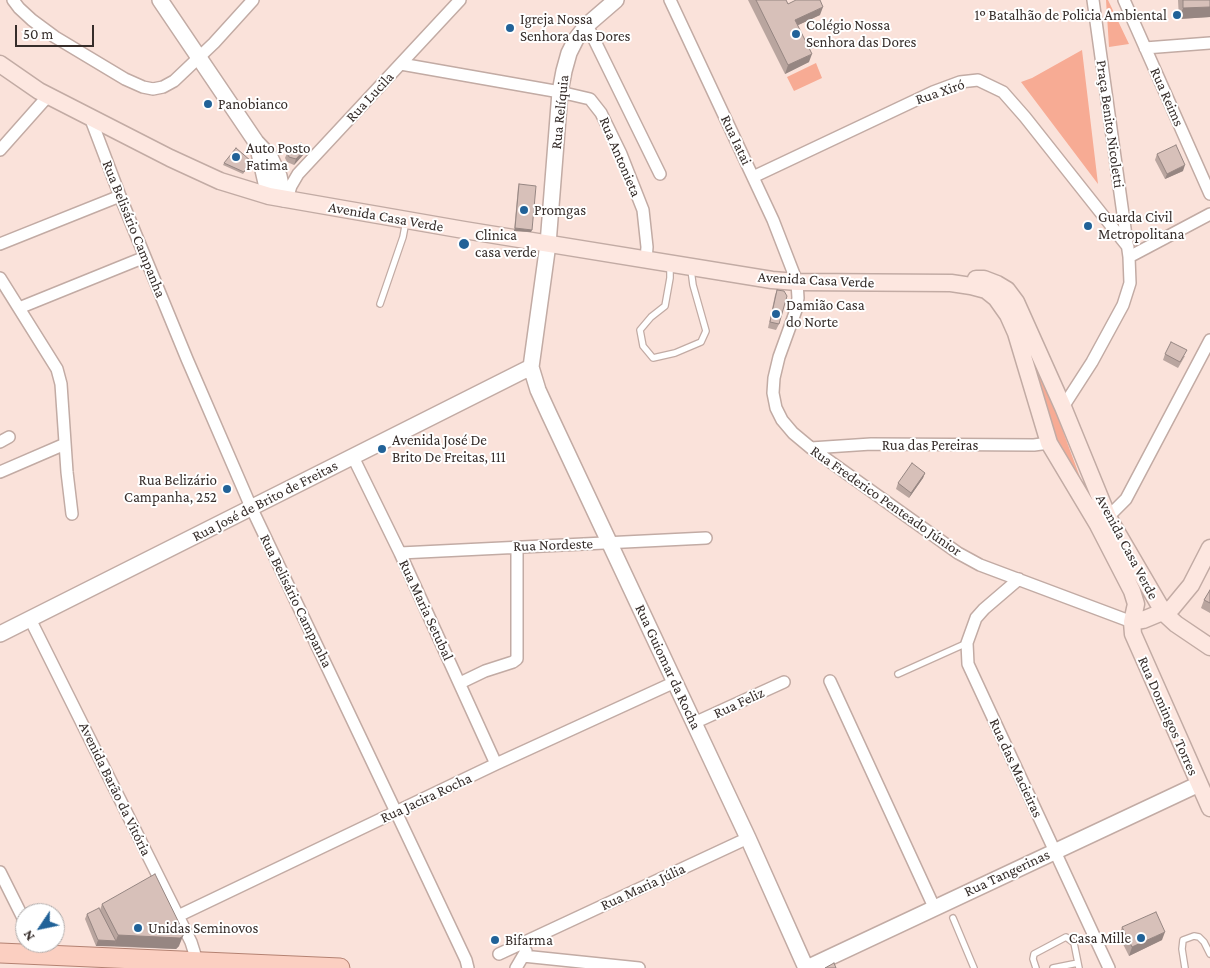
<!DOCTYPE html>
<html>
<head>
<meta charset="utf-8">
<style>
	body { margin:0 }
	#map { position:relative; width:1210px; height:968px; overflow:hidden; background:#fae2da; font-family:"Crimson Pro",serif }
	canvas { display:block }
	.north { position:absolute; left:15px; top:903px; width:50px; height:50px; box-sizing:border-box; background:#fff; border:1px solid #afabaa; border-radius:50%; rotate:236deg; font-size:14px; font-weight:700; line-height:20px; text-align:center; color:#362d2a }
	.north::after { content:''; display:block; margin:auto; width:18px; height:22px; background:#216298; clip-path:polygon(50% 0,100% 100%,50% 72%,0 100%) }
	.scale { position:absolute; left:15px; top:25px; width:79px; height:22px; box-sizing:border-box; border:2px solid #362d2a; border-top:0; padding-left:6px; font-size:15px; line-height:18px; white-space:nowrap; color:#362d2a; -webkit-text-stroke:4px #fff; paint-order:stroke }
</style>
</head>
<body>
<div id="map">
<canvas width="1210" height="968"></canvas>
<div class="north">N</div>
<div class="scale">50 m</div>
</div>
<script>
const context = document.querySelector('canvas').getContext('2d');
context.lineJoin = 'round';
function fillPath(path, color) { context.fillStyle = color; context.fill(path, 'evenodd'); }
const shape = rows => new Path2D(rows.map(r => 'M' + r).join(''));
function stroke(path, color, width, dash) { context.strokeStyle = color; context.lineWidth = width; context.lineCap = dash ? 'butt' : 'round'; context.setLineDash(dash || []); context.stroke(path); }
function write(font, color, halo, rows, align = 'center') {
  context.font = font + ' "Crimson Pro",serif'; context.lineWidth = 4; context.setLineDash([]); context.textBaseline = 'middle'; context.strokeStyle = halo; context.fillStyle = color; for (const [text, x, y, turn = 0] of rows) {
    context.save(); context.translate(x, y); context.rotate((+turn || 0) * Math.PI / 180); context.textAlign = isNaN(turn) ? turn : align; if (halo) context.strokeText(text, 0, 0); context.fillText(text, 0, 0); context.restore();
  }
}
const green = shape([
	[1106,0,1108,0,1129,44,1109,47],
	[1082,50,1098,184,1021,82,1032,78],
	[816,63,822,78,794,91,787,77],
	[1035,365,1039,366,1081,480,1060,455,1036,380]
]);
const service = shape([
	[670,264,670,278,665,306,651,317,640,330,643,346,653,358,675,353,701,342,706,331,693,285,691,270],
	[380,304,403,237,406,221],
	[898,674,967,643],
	[953,918,974,968],
	[1036,968,1033,959,1034,954,1066,937,1074,943,1079,968],
	[1053,968,1078,963],
	[1185,968,1182,949,1183,940,1194,936,1199,937,1204,942,1210,954]
]);
const minor = shape([
	[13,0,19,8,32,20,55,37,125,79,143,87,153,89,163,87,174,81,214,43,253,0],
	[670,0,773,220,797,282,798,298,796,310,779,357,774,378,773,393,776,408,782,420,793,433,811,448,958,553,980,565,1132,622],
	[1124,0,1210,194],
	[587,25,660,174],
	[1145,48,1210,43],
	[401,64,560,92,590,99,601,113,621,154,643,210,647,247,646,260],
	[90,117,120,196,187,359,251,507,396,812,466,960,468,968],
	[0,150,48,96],
	[753,177,933,92,960,82,978,80,1003,92,1025,117,1128,247],
	[287,199,291,186,298,174,460,0],
	[0,244,120,196],
	[1129,257,1210,214],
	[0,278,57,369,61,384,67,472,72,514],
	[19,308,145,257],
	[1063,407,1092,362,1123,305,1130,283,1129,257,1093,0],
	[0,442,9,437],
	[811,448,871,444,1034,445,1049,443],
	[353,457,400,553,496,764],
	[0,472,65,444],
	[1104,521,1126,499,1210,340],
	[400,553,706,538],
	[1019,579,984,609,976,618,967,643,968,664,1109,968],
	[30,619,191,942,197,961],
	[830,681,934,907],
	[460,683,485,671,513,662,517,659,517,547],
	[694,723,784,682],
	[0,872,25,922],
	[178,916,496,764,675,682],
	[499,954,748,838],
	[523,956,639,968],
	[516,968,526,951]
]);
const tertiary = shape([
	[160,0,256,142,270,157,279,176,284,199],
	[616,0,587,25,576,39,569,53,564,71,560,92,548,244,531,367,538,390,549,414,748,838,806,968],
	[257,144,269,196],
	[0,634,531,367],
	[807,968,1199,784]
]);
const secondary = shape([
	[0,64,39,91,170,158,220,181,269,196,464,230,772,280,797,282,951,283,971,286,986,290,996,298,1008,315,1016,333,1049,443,1098,525,1132,591,1136,604,1132,622,1133,634,1210,808],
	[976,279,984,279,997,284,1007,290,1016,302,1063,407,1108,517,1164,613,1176,624,1210,647],
	[1132,622,1143,620,1172,608,1191,585,1210,548]
]);
const primary = shape([
	[0,953,340,968]
]);
const wall = shape([
	[748,0,786,0,788,4,820,15,798,25,809,62,785,74],
	[1178,0,1210,0,1210,17,1179,19],
	[287,153,303,155,294,165,287,162,285,158],
	[1157,154,1183,171,1165,179,1155,160],
	[224,163,250,163,243,174,223,165],
	[519,184,531,232,514,231,518,187],
	[777,290,779,324,776,330,768,328,775,295],
	[1165,354,1185,356,1178,368,1163,360],
	[925,473,923,478,909,498,896,489,898,483],
	[1210,590,1210,613,1201,608,1204,600],
	[102,904,179,946,176,949,96,946,85,919,87,914,100,910],
	[1122,927,1162,940,1129,956,1119,936]
]);
const shadedWall = shape([
	[823,7,820,15,792,28,795,20],
	[1210,7,1210,17,1179,19,1183,8],
	[812,54,809,62,785,74,788,65],
	[305,149,303,155,294,165,296,159],
	[1185,165,1183,171,1165,179,1167,174],
	[515,228,532,230,531,232,514,231],
	[925,473,923,478,909,498,911,493],
	[1165,932,1162,940,1129,956,1132,947],
	[118,935,183,936,179,946,176,949,114,946],
	[98,940,116,941,114,946,96,946]
]);
const building = shape([
	[756,0,786,0,788,4,796,0,820,0,823,7,795,20,812,54,788,65,756,0],
	[1183,0,1210,0,1210,7,1183,8,1183,0],
	[301,143,305,149,296,159,289,157,287,153,301,143],
	[1176,145,1185,165,1167,174,1157,154,1176,145],
	[236,148,251,161,244,172,224,163,236,148],
	[519,184,536,186,532,230,515,228,519,184],
	[777,290,784,291,787,296,779,324,770,322,777,290],
	[1171,342,1187,350,1180,362,1165,354,1171,342],
	[912,463,925,473,911,493,898,483,912,463],
	[1210,590,1210,603,1204,600,1210,590],
	[155,874,183,931,183,936,180,938,118,935,102,904,155,874],
	[99,908,116,941,98,940,87,914,99,908],
	[1156,912,1165,932,1132,947,1122,927,1156,912],
	[834,963,836,968,825,968,834,963]
]);
const markers = [
	[1177,15,5,"#216298"],
	[510,28,5,"#216298"],
	[796,34,5,"#216298"],
	[208,104,5,"#216298"],
	[236,157,5,"#216298"],
	[524,210,5,"#216298"],
	[1088,226,5,"#216298"],
	[464,244,6,"#216298"],
	[776,314,5,"#216298"],
	[382,449,5,"#216298"],
	[227,489,5,"#216298"],
	[138,928,5,"#216298"],
	[1141,938,5,"#216298"],
	[495,940,5,"#216298"]
];
const poiNames = [
	["1º Batalhão de Policia Ambiental",1167,15,"right"],
	["Igreja Nossa",520,19],
	["Senhora das Dores",520,36],
	["Colégio Nossa",806,25],
	["Senhora das Dores",806,42],
	["Panobianco",218,104],
	["Auto Posto",246,148],
	["Fatima",246,165],
	["Promgas",534,210],
	["Guarda Civil",1098,217],
	["Metropolitana",1098,234],
	["Clinica",475,235],
	["casa verde",475,252],
	["Damião Casa",786,305],
	["do Norte",786,322],
	["Avenida José De",392,440],
	["Brito De Freitas, 111",392,457],
	["Rua Belizário",217,480,"right"],
	["Campanha, 252",217,497,"right"],
	["Unidas Seminovos",148,928],
	["Casa Mille",1131,938,"right"],
	["Bifarma",505,940]
];
const streetNames = [
	["Rua Xiró",940,92,-19],
	["Rua Lucila",370,97,-47],
	["Rua Reims",1167,97,66],
	["Rua Relíquia",560,112,-84],
	["Praça Benito Nicoletti",1110,124,82],
	["Rua Iatai",736,140,65],
	["Rua Antonieta",620,157,67],
	["Avenida Casa Verde",386,217,10],
	["Rua Belisário Campanha",134,229,68],
	["Avenida Casa Verde",816,280,3],
	["Rua das Pereiras",930,445],
	["Rua José de Brito de Freitas",265,501,-27],
	["Rua Frederico Penteado Júnior",886,501,35],
	["Rua Nordeste",553,545,-2],
	["Avenida Casa Verde",1127,547,62],
	["Rua Belisário Campanha",296,601,64],
	["Rua Maria Setubal",426,610,65],
	["Rua Guiomar da Rocha",668,667,65],
	["Rua Feliz",739,703,-25],
	["Rua Domingos Torres",1168,716,66],
	["Rua das Macieiras",1016,768,65],
	["Avenida Barão da Vitória",115,789,64],
	["Rua Jacira Rocha",426,798,-25],
	["Rua Tangerinas",1007,873,-25],
	["Rua Maria Júlia",643,887,-25]
];
fillPath(green, '#f7ab94');
stroke(service, '#c2aba4', 8);
stroke(minor, '#c2aba4', 14);
stroke(tertiary, '#c2aba4', 18);
stroke(secondary, '#c2aba4', 19);
stroke(primary, '#b48272', 21);
stroke(service, '#fff', 5.5);
stroke(minor, '#fff', 11);
stroke(tertiary, '#fff', 15);
stroke(secondary, '#fde7e0', 16);
stroke(primary, '#fbcfc1', 19);
fillPath(wall, '#b9a59f');
fillPath(shadedWall, '#968682');
fillPath(building, '#d7c0b9');
stroke(building, '#968682', 1);
for (const [x, y, r, color] of markers) { const dot = new Path2D(); dot.arc(x, y, r, 0, 2 * Math.PI); context.fillStyle = color; context.fill(dot); stroke(dot, '#fff', 2); }
write('15px', '#362d2a', '#fff', poiNames, 'left');
write('15px', '#362d2a', '#fff', streetNames);
</script>
</body>
</html>
